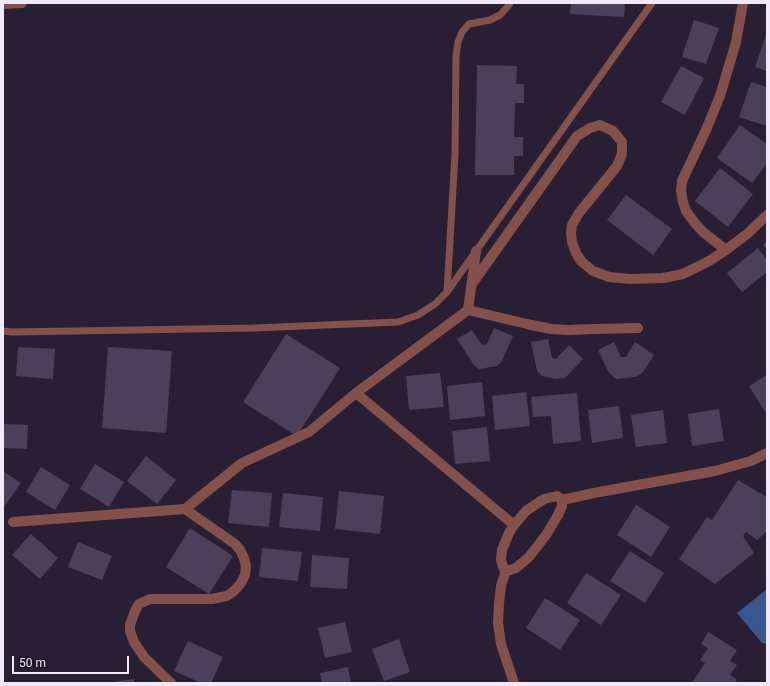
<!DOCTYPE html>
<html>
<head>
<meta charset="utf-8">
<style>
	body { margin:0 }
	#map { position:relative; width:770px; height:686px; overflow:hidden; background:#291f35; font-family:Roboto,sans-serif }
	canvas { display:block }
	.frame { position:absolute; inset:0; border:4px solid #efe9f9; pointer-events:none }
	.scale { position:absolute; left:12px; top:656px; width:117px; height:18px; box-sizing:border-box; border:2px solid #efe9f9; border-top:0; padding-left:5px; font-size:12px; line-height:14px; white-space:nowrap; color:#efe9f9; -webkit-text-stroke:3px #1f162b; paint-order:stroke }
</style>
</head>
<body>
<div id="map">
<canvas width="770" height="686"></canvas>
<div class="frame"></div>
<div class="scale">50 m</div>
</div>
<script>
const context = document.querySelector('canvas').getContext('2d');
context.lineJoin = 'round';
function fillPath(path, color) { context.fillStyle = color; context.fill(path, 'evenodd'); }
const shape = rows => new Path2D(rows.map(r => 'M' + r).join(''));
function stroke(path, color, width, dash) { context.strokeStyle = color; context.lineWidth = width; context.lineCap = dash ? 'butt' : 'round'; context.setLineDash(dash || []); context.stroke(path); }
const water = shape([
	[767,589,767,644,762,643,737,613]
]);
const building = shape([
	[571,3,625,3,624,17,570,14],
	[694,20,719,28,706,64,682,57],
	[767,32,767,71,755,67],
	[477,65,517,66,516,84,524,84,524,103,515,103,514,137,523,137,523,156,514,156,514,175,475,175],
	[681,66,704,78,685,115,661,102],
	[751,82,767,87,767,126,739,117],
	[740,125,767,144,767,163,752,183,717,158],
	[720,168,753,194,728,227,695,201],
	[626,195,672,229,653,255,607,220],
	[767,240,767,249,763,245],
	[758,248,767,260,767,272,742,292,727,273],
	[494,328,513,336,502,361,497,366,479,369,474,365,457,339,472,330,482,345,487,344],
	[286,334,340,368,297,436,243,402],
	[548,339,552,358,556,359,569,345,583,359,565,378,556,379,542,376,537,371,531,342],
	[614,342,621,357,626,357,635,342,654,355,643,372,636,377,616,379,609,373,598,350],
	[18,347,55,349,53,379,16,376],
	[108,347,172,351,166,433,102,428],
	[440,373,444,407,409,410,406,376],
	[767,375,767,415,749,386],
	[482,382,485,416,450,420,447,386],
	[526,392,530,426,495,430,492,396],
	[577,393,581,441,553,444,551,416,533,417,531,397],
	[619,406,623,438,592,443,588,410],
	[719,409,724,441,692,446,688,414],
	[663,410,667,443,636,447,631,415],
	[3,424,28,425,27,449,3,448],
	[487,427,490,461,455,464,452,431],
	[146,456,176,480,157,504,127,481],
	[95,464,124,482,109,507,80,489],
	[41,467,70,485,55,510,26,492],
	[3,471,21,483,3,508],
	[738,480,767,497,767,531,757,540,746,532,743,536,754,553,715,584,679,559,707,517,712,520],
	[232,490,272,493,269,527,228,523],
	[339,491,384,496,380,534,335,529],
	[283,493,323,497,320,531,279,527],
	[636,505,670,527,651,557,617,535],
	[190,528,233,556,209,594,166,567],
	[31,534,58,558,40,579,12,555],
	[78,542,112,556,102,580,68,567],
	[262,548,302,552,298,581,259,577],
	[630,551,664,573,645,603,610,581],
	[312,555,349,558,347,589,310,587],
	[586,573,621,595,601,625,567,603],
	[545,598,580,620,560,650,526,628],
	[345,622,352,652,325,658,318,628],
	[708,632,737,650,730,661,737,665,730,675,737,680,734,683,692,683,705,663,700,660,708,648,701,644],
	[399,639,410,672,384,681,372,649],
	[188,641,223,657,211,683,201,683,174,671],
	[348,667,351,683,322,683,320,673],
	[134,679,134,683,113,683,113,682]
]);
const lane = shape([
	[447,292,455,154,456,56,458,42,462,32,469,24,490,20,500,15,509,5,510,3],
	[3,331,12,332,254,328,398,322,418,315,435,304,447,292,652,3]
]);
const street = shape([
	[3,4,22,3],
	[726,250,703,232,694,222,686,211,683,202,681,191,682,181,706,130,720,96,736,42,743,3],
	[472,284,577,136,590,128,600,125,613,131,622,142,622,154,617,166,579,213,572,225,571,233,572,242,576,253,581,261,593,271,609,277,630,279,663,278,683,274,709,261,726,250,747,234,767,215],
	[468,310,527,324,551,329,568,330,596,329,638,328],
	[356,393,514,525],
	[562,500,562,506,558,515,546,535,536,548,529,557,516,568,510,570,506,570,503,567,501,560,502,550,509,533,514,525,526,511,544,499,557,496,562,500,594,493,715,471,751,461,767,453],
	[13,522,185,509,242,463,309,432,356,393,468,310,476,251],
	[506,570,501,586,499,603,498,623,501,644,514,683],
	[171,683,144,657,134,642,130,631,130,625,135,611,139,604,150,599,212,599,227,596,234,591,241,583,245,575,246,566,244,558,240,550,235,544,185,509]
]);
fillPath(water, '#38578e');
fillPath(building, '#4b4059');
stroke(lane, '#84514a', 7);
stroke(street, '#84514a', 10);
</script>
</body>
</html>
